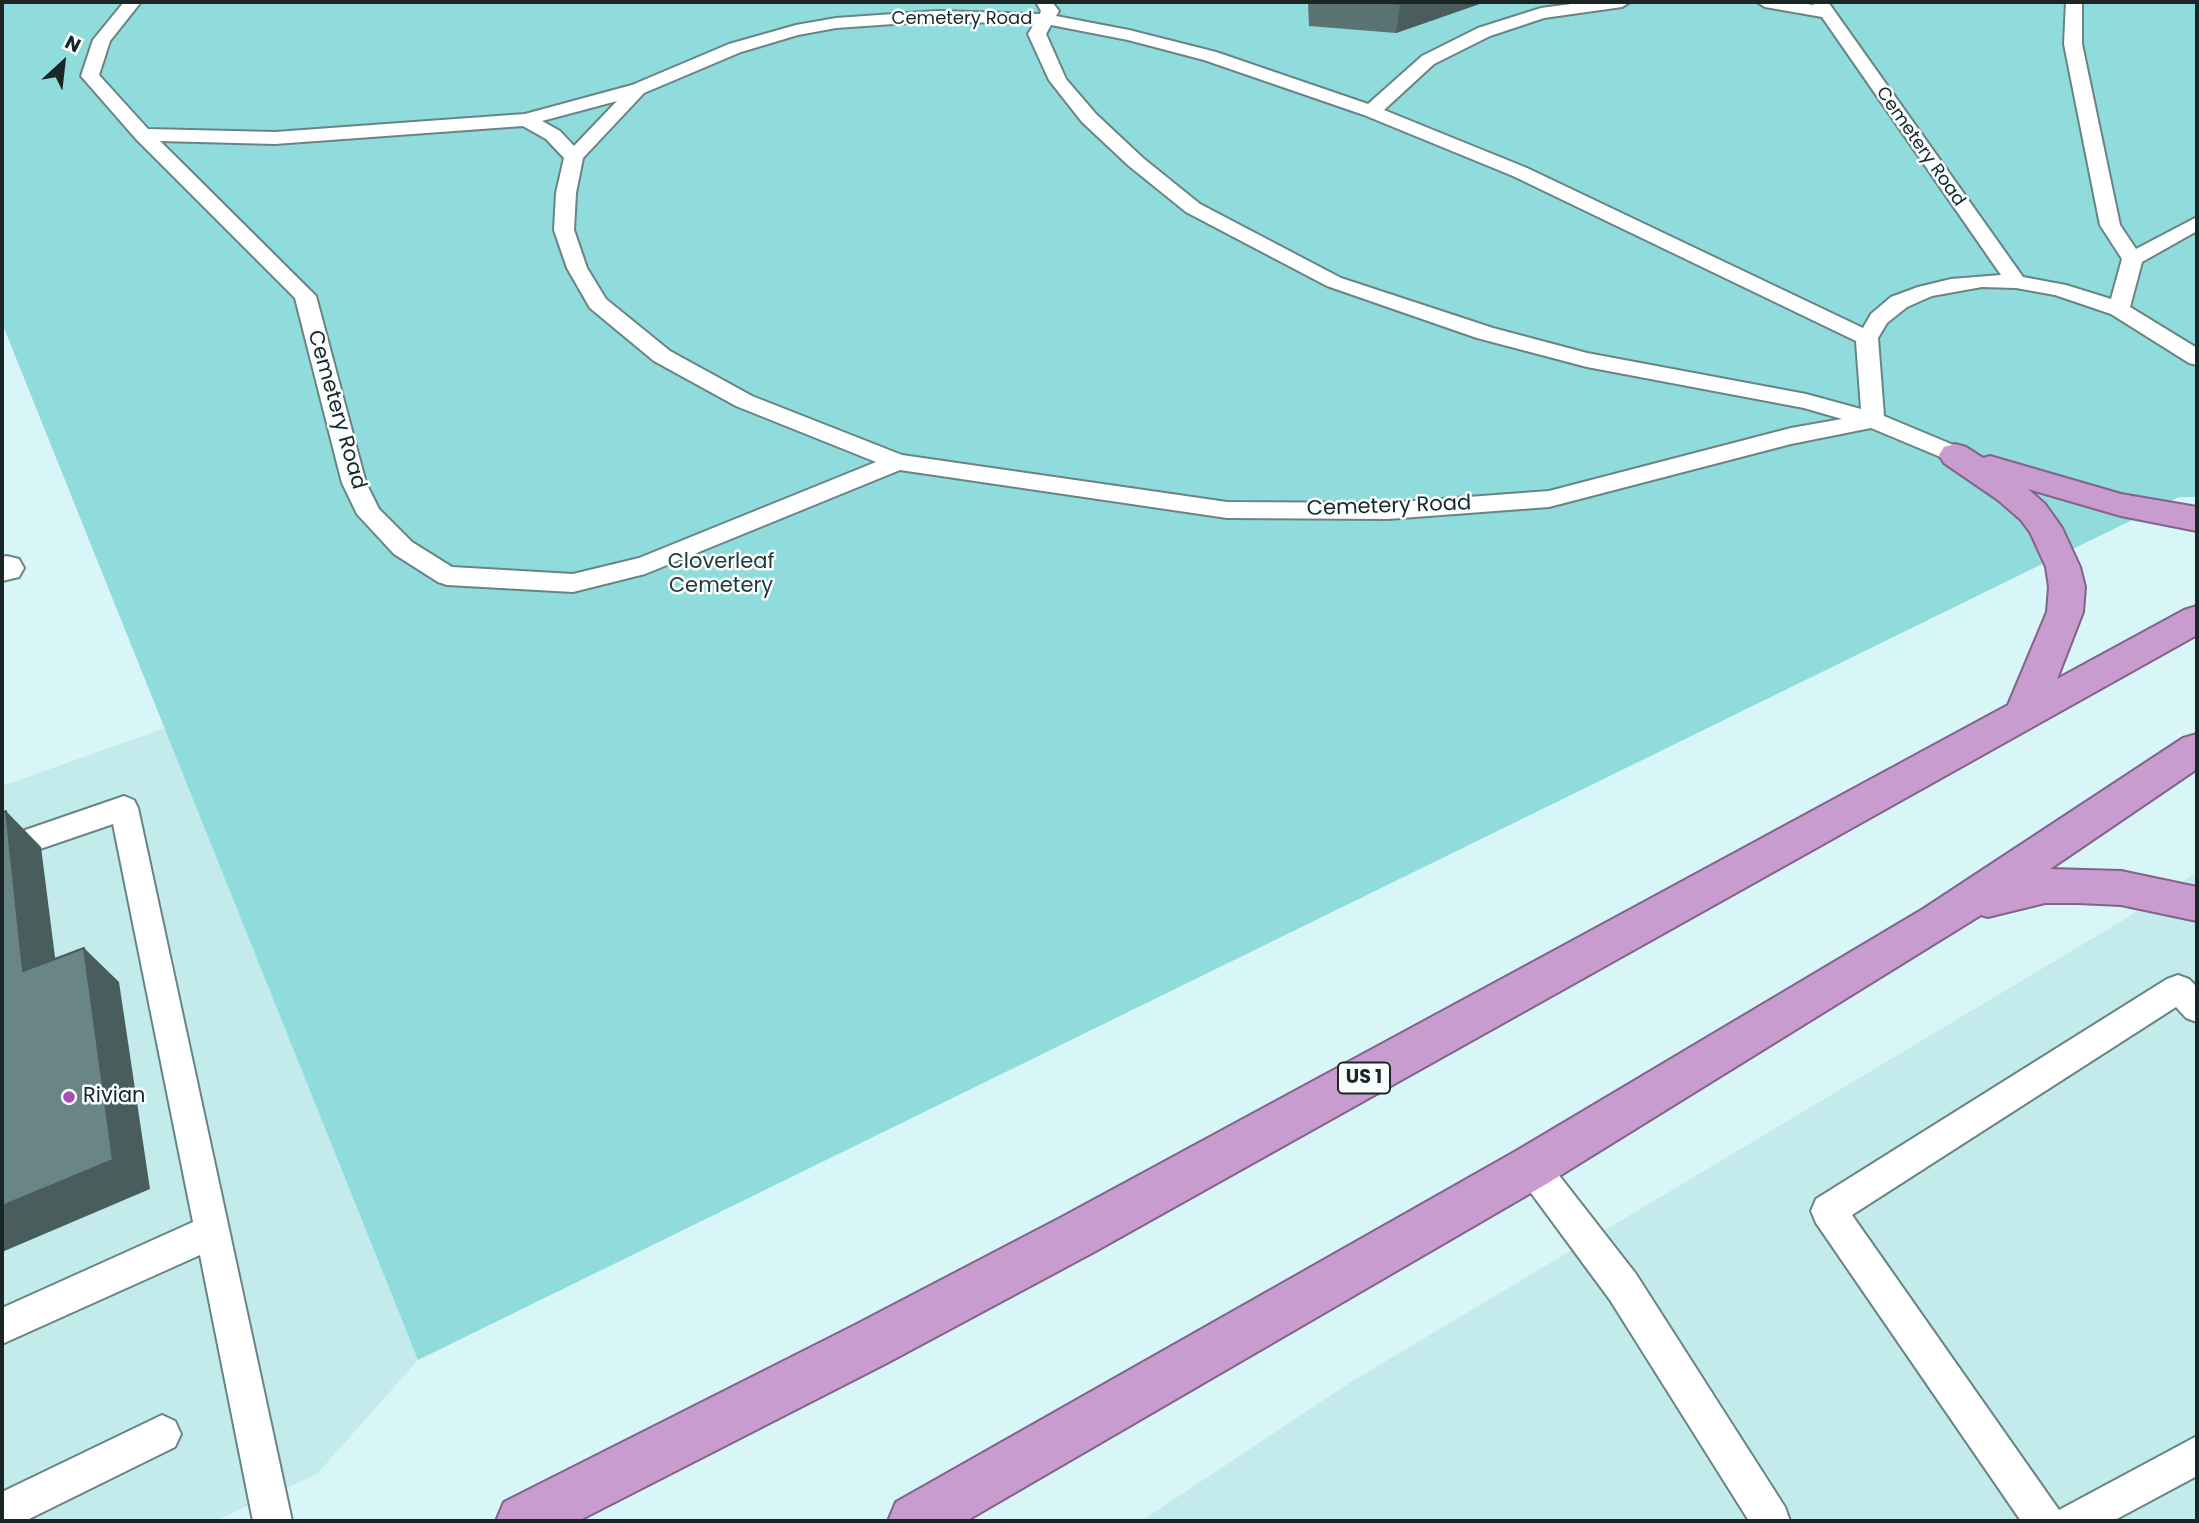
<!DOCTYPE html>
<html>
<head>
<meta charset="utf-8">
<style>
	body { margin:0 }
	#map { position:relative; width:2199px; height:1523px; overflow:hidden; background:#d8f6f7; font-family:Poppins,sans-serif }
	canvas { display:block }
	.frame { position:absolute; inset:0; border:4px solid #1a2626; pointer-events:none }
	.north { position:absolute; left:28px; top:28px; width:70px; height:70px; -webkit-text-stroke:5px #f8fefe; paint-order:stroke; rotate:27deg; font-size:19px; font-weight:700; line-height:28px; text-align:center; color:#1a2626 }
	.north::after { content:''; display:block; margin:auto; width:24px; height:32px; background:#1a2626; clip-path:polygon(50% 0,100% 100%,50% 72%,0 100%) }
</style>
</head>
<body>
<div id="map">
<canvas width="2199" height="1523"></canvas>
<div class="frame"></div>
<div class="north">N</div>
</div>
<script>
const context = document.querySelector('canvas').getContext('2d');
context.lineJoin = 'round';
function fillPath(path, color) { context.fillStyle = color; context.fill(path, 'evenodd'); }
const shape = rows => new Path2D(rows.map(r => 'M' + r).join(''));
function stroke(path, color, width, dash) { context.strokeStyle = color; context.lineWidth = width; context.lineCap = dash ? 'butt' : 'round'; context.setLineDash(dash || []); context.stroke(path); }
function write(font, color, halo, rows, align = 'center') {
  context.font = font + ' Poppins,sans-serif'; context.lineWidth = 5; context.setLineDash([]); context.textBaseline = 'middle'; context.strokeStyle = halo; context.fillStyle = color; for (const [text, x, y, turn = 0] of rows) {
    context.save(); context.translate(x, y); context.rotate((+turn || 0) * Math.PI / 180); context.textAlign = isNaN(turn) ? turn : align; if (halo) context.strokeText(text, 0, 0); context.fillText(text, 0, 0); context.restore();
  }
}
const built = shape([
	[165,728,418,1360,317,1474,215,1521,2,1521,2,786],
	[2197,872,2197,1521,1141,1521,1351,1382,2125,919]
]);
const green = shape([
	[2,2,2197,2,2197,497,2179,497,418,1360,2,323]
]);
const service = shape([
	[124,2,141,2,110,41,99,75,148,129,275,132,525,114,632,85,729,44,796,25,836,18,937,11,1040,14,1041,11,1036,2,1052,2,1059,11,1056,16,1129,30,1216,52,1368,104,1422,56,1478,28,1541,8,1586,2,1630,2,1622,7,1544,18,1490,36,1434,64,1384,110,1527,168,1863,328,1871,314,1891,297,1918,287,1951,279,2001,275,1822,17,1765,7,1757,2,1794,2,1814,5,1812,2,1828,2,2023,277,2066,285,2111,299,2122,259,2100,225,2064,44,2066,2,2082,2,2082,44,2120,225,2136,249,2197,217,2197,231,2142,262,2130,307,2197,348,2197,365,2189,363,2111,314,2055,295,2016,288,1982,287,1932,296,1907,307,1887,323,1878,338,1884,416,1963,449,1967,455,1963,461,1955,463,1871,428,1791,444,1549,507,1388,519,1227,518,900,470,645,574,573,592,447,585,438,582,394,554,357,514,342,483,295,298,136,139,81,76,93,40,124,2],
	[937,21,1034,24,1028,34,1049,80,1082,122,1129,166,1186,212,1327,286,1477,338,1587,367,1804,408,1842,419,1791,428,1549,491,1388,503,1227,502,902,455,752,396,670,351,606,299,587,268,574,230,576,193,583,158,644,93,741,52,798,35,836,28,937,21],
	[1051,25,1128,40,1204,60,1364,115,1513,176,1856,341,1861,409,1806,394,1587,353,1493,328,1341,278,1200,204,1143,158,1096,114,1066,79,1046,34,1051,25],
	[617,101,574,146,560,131,542,121,617,101],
	[523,126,546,139,564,158,556,193,554,230,567,268,590,308,654,361,736,406,876,462,639,558,573,574,452,567,412,542,379,509,366,483,316,296,160,141,275,144,523,126],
	[124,796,134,800,138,808,292,1521,253,1521,200,1255,2,1344,2,1308,193,1222,113,824,2,862,2,838,124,796],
	[2178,975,2189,979,2197,987,2197,1022,2186,1018,2176,1007,1852,1215,2059,1510,2197,1436,2197,1476,2113,1521,2021,1521,1816,1223,1811,1211,1816,1199,2167,979,2178,975],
	[1532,1151,1544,1156,1636,1274,1785,1507,1790,1521,1749,1521,1610,1300,1520,1178,1515,1167,1520,1156,1532,1151],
	[162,1415,175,1421,181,1434,175,1447,25,1521,2,1521,2,1492,162,1415]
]);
const minor = shape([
	[7,556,19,559,24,568,19,577,2,581,2,557,7,556]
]);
const trunk = shape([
	[1955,444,1966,447,1983,458,1990,456,2121,494,2197,507,2197,531,2121,516,2028,489,2045,504,2062,528,2080,567,2085,587,2083,612,2057,679,2184,610,2197,606,2197,635,1094,1252,887,1363,578,1521,496,1521,504,1502,851,1327,1060,1218,2008,705,2047,612,2049,587,2046,567,2030,532,2021,520,1998,500,1944,463,1939,455,1944,447,1955,444],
	[2197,734,2197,769,2050,869,2121,871,2197,887,2197,921,2121,905,2078,903,2045,903,1988,917,1981,915,1548,1183,966,1521,888,1521,896,1502,1516,1151,1923,909,2183,738,2197,734]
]);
const wall = shape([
	[1308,2,1485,2,1396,33,1309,26]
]);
const shadedWall = shape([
	[1407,2,1485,2,1396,33,1400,4],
	[6,811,41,847,61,1004,23,971],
	[84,948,119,982,150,1189,2,1252,2,1206]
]);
const building = shape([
	[1372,2,1407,2,1400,4,1372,2],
	[6,811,23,971,84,948,113,1160,2,1206,2,813,6,811]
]);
const markers = [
	[69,1097,7,"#a94cb7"]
];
const farStreetnames = [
	["Cemetery Road",962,19],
	["Cemetery Road",1920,147,55]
];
const shields = [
	[1364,1078,52]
];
const shieldNames = [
	["US 1",1364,1078]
];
const streetNames = [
	["Cemetery Road",336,410,74],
	["Cemetery Road",1389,507,-2]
];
const parkNames = [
	["Cloverleaf",721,563],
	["Cemetery",721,587]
];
const poiNames = [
	["Rivian",83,1097]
];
fillPath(built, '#c4ebec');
fillPath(green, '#90dbdc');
stroke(service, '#688484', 4);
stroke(minor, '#688484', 4);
stroke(trunk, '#82638b', 4);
fillPath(service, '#fff');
fillPath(minor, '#fff');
fillPath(trunk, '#c89cce');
fillPath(wall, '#5a7272');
fillPath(shadedWall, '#4a5d5d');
fillPath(building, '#698585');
stroke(building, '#4a5d5d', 2);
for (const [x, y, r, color] of markers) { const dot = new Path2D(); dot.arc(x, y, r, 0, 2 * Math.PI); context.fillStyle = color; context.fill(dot); stroke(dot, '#f8fefe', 2.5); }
write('18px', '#1a2626', '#f8fefe', farStreetnames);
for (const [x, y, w] of shields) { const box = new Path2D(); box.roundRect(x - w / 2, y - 15.5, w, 31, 5); context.fillStyle = '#f8fefe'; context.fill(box); stroke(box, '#1a2626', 2); }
write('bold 19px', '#1a2626', null, shieldNames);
write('21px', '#1a2626', '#f8fefe', streetNames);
write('21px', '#233a3a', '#f8fefe', parkNames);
write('21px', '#1a2626', '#f8fefe', poiNames, 'left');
</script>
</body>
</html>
